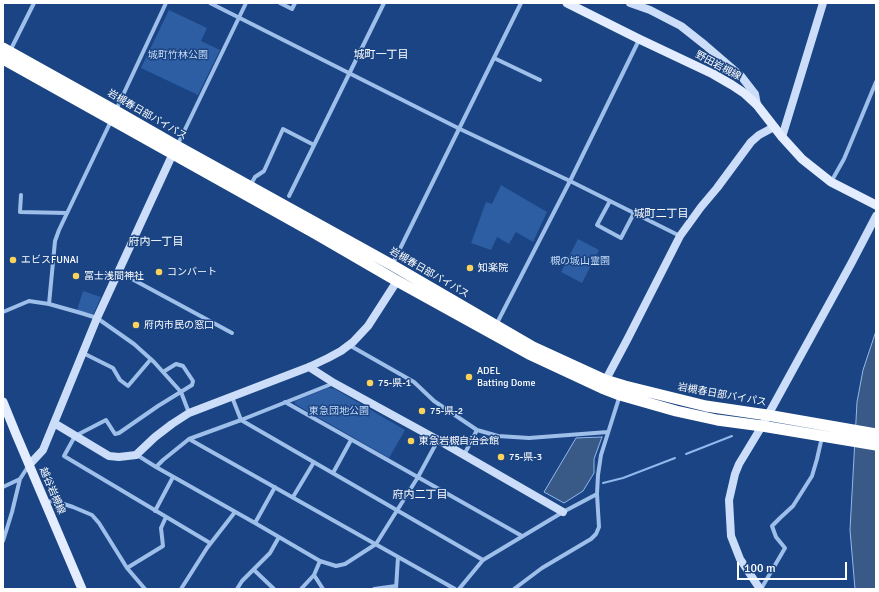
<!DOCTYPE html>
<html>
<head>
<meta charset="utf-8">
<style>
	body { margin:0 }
	#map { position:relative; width:879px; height:592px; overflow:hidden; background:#1a4483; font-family:Signika,sans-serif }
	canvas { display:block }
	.frame { position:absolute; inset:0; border:4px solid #fff; pointer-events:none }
	.scale { position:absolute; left:737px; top:562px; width:110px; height:18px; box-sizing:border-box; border:2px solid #fff; border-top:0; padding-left:5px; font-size:12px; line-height:14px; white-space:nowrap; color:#fff; -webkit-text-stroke:3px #1a4483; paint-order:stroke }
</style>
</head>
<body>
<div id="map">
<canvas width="879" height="592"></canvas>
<div class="frame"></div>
<div class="scale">100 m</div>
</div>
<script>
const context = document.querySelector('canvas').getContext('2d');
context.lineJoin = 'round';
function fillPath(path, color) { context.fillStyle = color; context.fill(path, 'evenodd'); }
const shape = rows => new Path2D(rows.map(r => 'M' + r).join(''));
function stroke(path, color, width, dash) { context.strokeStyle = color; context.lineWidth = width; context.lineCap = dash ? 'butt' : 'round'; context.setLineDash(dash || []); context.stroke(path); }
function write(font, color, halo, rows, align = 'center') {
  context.font = font + ' Signika,"Noto Sans JP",sans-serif'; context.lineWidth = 3; context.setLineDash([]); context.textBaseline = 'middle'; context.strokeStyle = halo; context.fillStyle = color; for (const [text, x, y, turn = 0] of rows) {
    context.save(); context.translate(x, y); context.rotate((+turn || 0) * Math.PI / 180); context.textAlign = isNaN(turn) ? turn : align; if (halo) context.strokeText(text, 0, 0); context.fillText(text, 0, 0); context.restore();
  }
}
const green = shape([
	[169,10,207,28,201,41,220,50,198,95,141,68],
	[501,185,547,212,533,242,516,232,509,244,497,237,491,250,471,243,486,202,492,204],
	[578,239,599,250,582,283,561,272],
	[83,291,101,297,93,315,77,310],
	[328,388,335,389,405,430,389,458,295,404,295,401]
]);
const water = shape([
	[876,331,876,589,855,589,850,530,857,402,863,370,876,331],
	[602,437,594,459,594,473,583,491,564,503,544,492,576,438,602,437]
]);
const stream = shape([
	[686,454,732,436],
	[603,483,623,478,675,458]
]);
const street = shape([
	[210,3,460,129,570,181,680,236],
	[280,3,292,9,295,3],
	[10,51,34,3],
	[494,58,540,80],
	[116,110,166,3],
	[177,146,246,3],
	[831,182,844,159,876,82],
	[250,186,255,177,264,171,283,129,314,145],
	[21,195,20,212,67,213],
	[289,196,384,3],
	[610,201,597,225,621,238,634,213],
	[392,265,521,3],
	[119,272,232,333],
	[49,304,55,241,59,230,111,121],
	[3,312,29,301,49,304,81,313,97,318,134,344,154,362,181,392,189,413],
	[496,325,570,181,639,40],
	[349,345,414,382,434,401,477,430,498,436,529,438,608,432],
	[83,353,113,368,120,380,128,386,151,359],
	[163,372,176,364,183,366,193,381,192,385,158,406,119,433,115,434,106,420,75,436,64,456,210,543],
	[232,397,241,420,483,560],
	[285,402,522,536],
	[189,439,455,589],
	[137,455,156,467,255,523,320,561,336,566,345,564,376,544,418,477,438,440],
	[464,455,477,430],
	[156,467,163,460,189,439,241,420,334,383],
	[333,473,351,440],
	[3,487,20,479],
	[293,497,314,462],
	[45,502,54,501,73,507,92,515,99,523,127,568,145,589],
	[155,511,173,477],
	[255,523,275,487],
	[3,541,12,512,20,479,29,465],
	[127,568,163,546,161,528,166,517],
	[254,570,274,589],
	[314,575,323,589],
	[181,589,207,548,235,512],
	[237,589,242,581,270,553,279,537],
	[301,589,314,575,320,561],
	[374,589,396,586],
	[396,589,398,557],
	[459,589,483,560,563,512,597,494],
	[514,589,542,568,591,539,596,534,599,527,597,494,598,475,601,455,620,395],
	[761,589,785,548,776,537,772,526,780,518,793,506,812,476,817,459,822,437]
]);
const secondary = shape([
	[630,3,650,10,681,26,705,45,741,76,755,94,757,105],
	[782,137,823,3],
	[309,367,334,383,438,440,563,512],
	[603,385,627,340,680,236,701,207,717,188,751,142,759,135,774,127],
	[54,423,109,456,119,457,136,455,155,437,172,424,189,413,309,367,328,358,341,351,353,342,368,326,397,281],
	[29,465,43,450,97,318,175,149],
	[760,589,740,559,731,536,729,500,735,474,739,464,762,426,852,262,876,216]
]);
const primary = shape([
	[567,3,639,39,713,74,732,85,744,93,757,105,782,137,802,159,831,182,876,205],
	[3,402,16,434,82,589]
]);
const highway = shape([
	[3,48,116,111,177,146,392,265,533,347,605,380,625,386,706,406,767,415,876,434],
	[3,59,316,234,397,281,529,354,602,388,620,395,676,411,717,420,762,426,876,445]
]);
const markers = [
	[13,260,4,"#fdd45b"],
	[470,268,4,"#fdd45b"],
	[159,272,4,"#fdd45b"],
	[76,276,4,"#fdd45b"],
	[136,325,4,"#fdd45b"],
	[469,377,4,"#fdd45b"],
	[370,383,4,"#fdd45b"],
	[422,411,4,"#fdd45b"],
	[411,441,4,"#fdd45b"],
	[501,457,4,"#fdd45b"]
];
const parkNames = [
	["城町竹林公園",178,55],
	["槻の城山霊園",580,261],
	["東急団地公園",339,411]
];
const streetNames = [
	["野田岩槻線",718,66,28],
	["岩槻春日部バイパス",147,115,30],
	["岩槻春日部バイパス",429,273,30],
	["岩槻春日部バイパス",722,395,10],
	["越谷岩槻線",52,491,67]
];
const poiNames = [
	["エビスFUNAI",21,260],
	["知楽院",478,268],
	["コンバート",167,272],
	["冨士浅間神社",84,276],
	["府内市民の窓口",144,325],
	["ADEL",477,371],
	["Batting Dome",477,383],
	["75-県-1",378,383],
	["75-県-2",430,411],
	["東急岩槻自治会館",419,441],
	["75-県-3",509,457]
];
const neighbourhoodNames = [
	["城町一丁目",381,55],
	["城町二丁目",661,214],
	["府内一丁目",156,242],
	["府内二丁目",420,495]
];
fillPath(green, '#2d5da2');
fillPath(water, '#395987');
stroke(water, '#92b9ed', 1);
stroke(stream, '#92b9ed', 2);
stroke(street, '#9fbfeb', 4);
stroke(secondary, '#cbddf8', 8);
stroke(primary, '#e3edff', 9);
stroke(highway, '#fff', 11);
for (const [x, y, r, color] of markers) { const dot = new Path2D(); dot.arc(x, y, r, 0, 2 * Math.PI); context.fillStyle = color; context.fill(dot); stroke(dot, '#1a4483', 1.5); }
write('10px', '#c4daf8', '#1a4483', parkNames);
write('10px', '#fff', '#1a4483', streetNames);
write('10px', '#fff', '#1a4483', poiNames, 'left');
write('11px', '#fff', '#1a4483', neighbourhoodNames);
</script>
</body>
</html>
